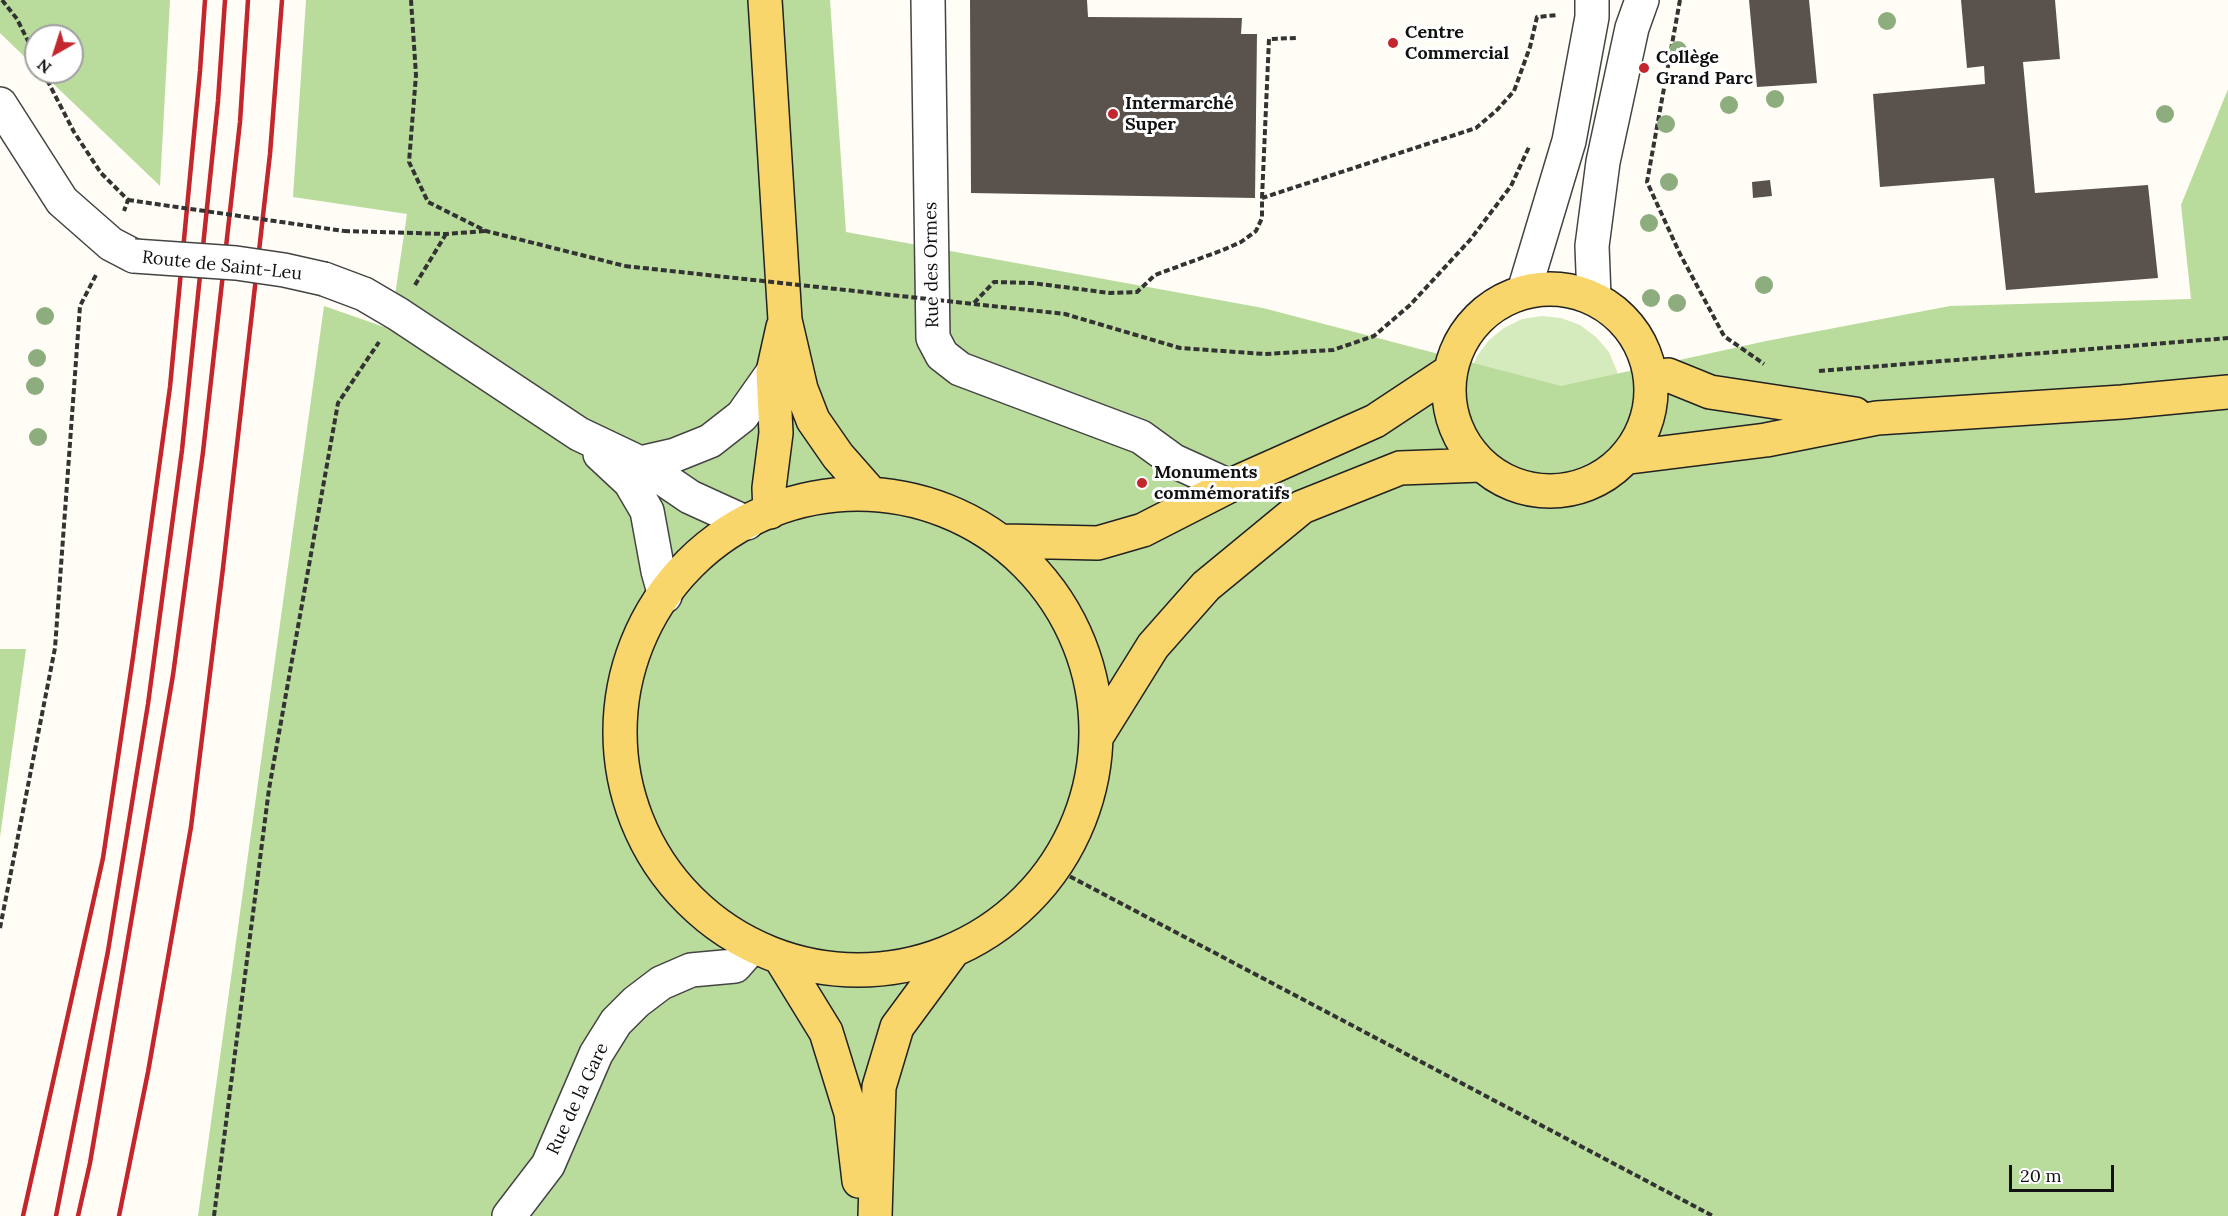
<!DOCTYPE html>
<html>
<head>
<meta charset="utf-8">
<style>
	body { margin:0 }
	#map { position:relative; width:2228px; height:1216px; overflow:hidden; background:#fffdf5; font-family:Lora,serif }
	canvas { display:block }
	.north { position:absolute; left:24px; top:24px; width:60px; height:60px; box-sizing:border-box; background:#fff; border:2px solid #a0a0a0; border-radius:50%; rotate:219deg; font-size:16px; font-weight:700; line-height:24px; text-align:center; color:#111 }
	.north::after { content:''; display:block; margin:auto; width:21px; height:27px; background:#c4262e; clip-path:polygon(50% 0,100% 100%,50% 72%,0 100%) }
	.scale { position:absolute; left:2009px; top:1165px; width:105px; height:27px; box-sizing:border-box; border:3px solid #111; border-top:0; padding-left:8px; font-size:18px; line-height:21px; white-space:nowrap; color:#111; -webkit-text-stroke:4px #fff; paint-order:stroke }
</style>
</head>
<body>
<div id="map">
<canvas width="2228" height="1216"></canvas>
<div class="north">N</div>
<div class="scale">20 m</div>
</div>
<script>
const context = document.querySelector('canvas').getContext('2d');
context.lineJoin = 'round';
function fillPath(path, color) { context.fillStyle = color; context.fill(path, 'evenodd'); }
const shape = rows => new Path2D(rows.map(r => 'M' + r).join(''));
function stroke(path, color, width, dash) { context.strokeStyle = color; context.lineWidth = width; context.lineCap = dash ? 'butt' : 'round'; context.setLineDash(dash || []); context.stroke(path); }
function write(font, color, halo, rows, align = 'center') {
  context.font = font + ' Lora,serif'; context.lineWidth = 6; context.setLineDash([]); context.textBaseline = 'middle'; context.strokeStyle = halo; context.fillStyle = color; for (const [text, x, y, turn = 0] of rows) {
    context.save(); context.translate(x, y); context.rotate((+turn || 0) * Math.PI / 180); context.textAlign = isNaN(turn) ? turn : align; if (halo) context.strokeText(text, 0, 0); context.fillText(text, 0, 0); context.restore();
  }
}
const green = shape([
	[1542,316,1561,318,1580,325,1596,337,1609,352,1617,371,1620,390,1618,410,1470,374,1477,356,1489,340,1504,328,1522,319]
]);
const forest = shape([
	[0,0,170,0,160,186,41,72,72,72,72,36,36,36,36,68,0,33],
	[306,0,830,0,846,232,1263,308,1561,386,1766,341,1950,306,2191,299,2181,205,2228,89,2228,1216,198,1216,324,306,390,329,407,214,293,197],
	[0,649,26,649,0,837]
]);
const building = shape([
	[970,0,1087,0,1088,17,1242,18,1241,34,1257,34,1255,198,971,193],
	[1749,0,1809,0,1817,83,1757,87],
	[1961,0,2055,0,2060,59,2023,62,2035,193,2148,185,2158,278,2006,290,1994,178,1880,187,1873,94,1985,84,1984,66,1967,68],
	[1770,180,1772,196,1753,198,1752,182]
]);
const path = shape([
	[2,0,17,19,36,57],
	[411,0,416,75,409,162,428,202,486,231,625,266],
	[1680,0,1647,182,1680,254,1724,336,1764,364],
	[43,72,74,132,101,173,128,200,124,211],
	[1262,198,1269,39,1297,38],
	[344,231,446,234,485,231],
	[415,285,446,234],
	[974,303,994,282,1032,283,1110,293,1137,292,1155,275,1223,250,1241,242,1256,231,1262,218,1262,198,1476,128,1497,110,1514,91,1530,47,1537,17,1557,15],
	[974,304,1065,314,1180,348,1265,354,1333,350,1374,336,1410,305,1470,240,1511,186,1529,147],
	[1819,371,2228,338],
	[1054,868,1713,1216],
	[0,928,55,648,80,306,97,273],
	[214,1216,269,789,338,403,379,342]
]);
const minor = shape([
	[928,0,933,338,942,355,960,369,1141,437,1174,461,1229,486],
	[0,104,62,201,111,244,134,256],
	[324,279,364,294,398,314,579,434,640,463,690,497,747,523],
	[1524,291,1569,141,1592,17,1592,0],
	[1594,297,1592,246,1603,162,1632,28,1642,0],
	[600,454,630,482,647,511,658,571,665,596],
	[640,463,675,455,710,441,742,416,773,372],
	[509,1216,548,1165,596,1054,616,1022,636,1002,661,983,691,970,735,966,749,950]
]);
const major = shape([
	[765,0,785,320,801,389,813,420,838,456,867,489],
	'1449 390a101 101 0 1 1 202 0a101 101 0 1 1-202 0Z',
	[1653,380,1668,375,1710,392,1855,414],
	[1630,457,1766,440,1877,418,2122,402,2228,392],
	'620 732a238 238 0 1 1 476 0a238 238 0 1 1-476 0Z',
	[770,512,769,488,776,433,773,372,783,327],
	[1005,541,1098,543,1143,530,1229,486,1375,421,1449,372],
	[1097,736,1153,646,1206,586,1302,507,1400,468,1481,465],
	[783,962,826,1032,851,1113,859,1181],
	[875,1216,879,1087,897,1027,953,951]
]);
const rail = shape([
	[23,1216,103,858,133,657,170,387,200,71,205,0],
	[56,1216,108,951,148,704,182,450,218,101,225,0],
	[78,1216,90,1163,173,675,203,452,240,122,248,0],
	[119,1216,148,1072,191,827,223,568,270,154,282,0]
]);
const pathBridge = shape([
	[128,200,344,231],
	[625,266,974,304]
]);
const minorBridge = shape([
	[134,256,236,263,284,270,324,279]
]);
const trees = [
	[1887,21],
	[1678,50],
	[1775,99],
	[1729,105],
	[2165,114],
	[1666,124],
	[1669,182],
	[1649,223],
	[1764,285],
	[1651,298],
	[1677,303],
	[45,316],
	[37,358],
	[35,386],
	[38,437]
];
const markers = [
	[1393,43,6,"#c4262e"],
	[1644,68,6,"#c4262e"],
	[1113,114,6,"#c4262e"],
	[1142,483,6,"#c4262e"]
];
const poiNames = [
	["Centre",1405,33],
	["Commercial",1405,54],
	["Collège",1656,58],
	["Grand Parc",1656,79],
	["Intermarché",1125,104],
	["Super",1125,125],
	["Monuments",1154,473],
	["commémoratifs",1154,494]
];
const streetNames = [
	["Rue des Ormes",932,265,-91],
	["Route de Saint-Leu",222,266,6],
	["Rue de la Gare",578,1099,-65]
];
fillPath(green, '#d5ebbd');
fillPath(forest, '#b9dc9c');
fillPath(building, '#5a524d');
stroke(minor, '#444', 36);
stroke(major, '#222', 36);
stroke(path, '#333', 4, [6, 3]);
stroke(minor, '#fff', 33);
stroke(major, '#f9d66b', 33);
stroke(rail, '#c4262e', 4.5);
stroke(minorBridge, '#444', 36, []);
stroke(pathBridge, '#333', 4, [6, 3]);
stroke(minorBridge, '#fff', 33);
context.fillStyle = '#8dad7f';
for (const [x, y] of trees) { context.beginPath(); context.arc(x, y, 9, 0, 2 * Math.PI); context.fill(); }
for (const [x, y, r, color] of markers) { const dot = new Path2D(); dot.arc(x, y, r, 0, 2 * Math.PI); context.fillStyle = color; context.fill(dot); stroke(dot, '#fff', 2); }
write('bold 18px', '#111', '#fff', poiNames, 'left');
write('18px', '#111', '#fff', streetNames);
</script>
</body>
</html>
